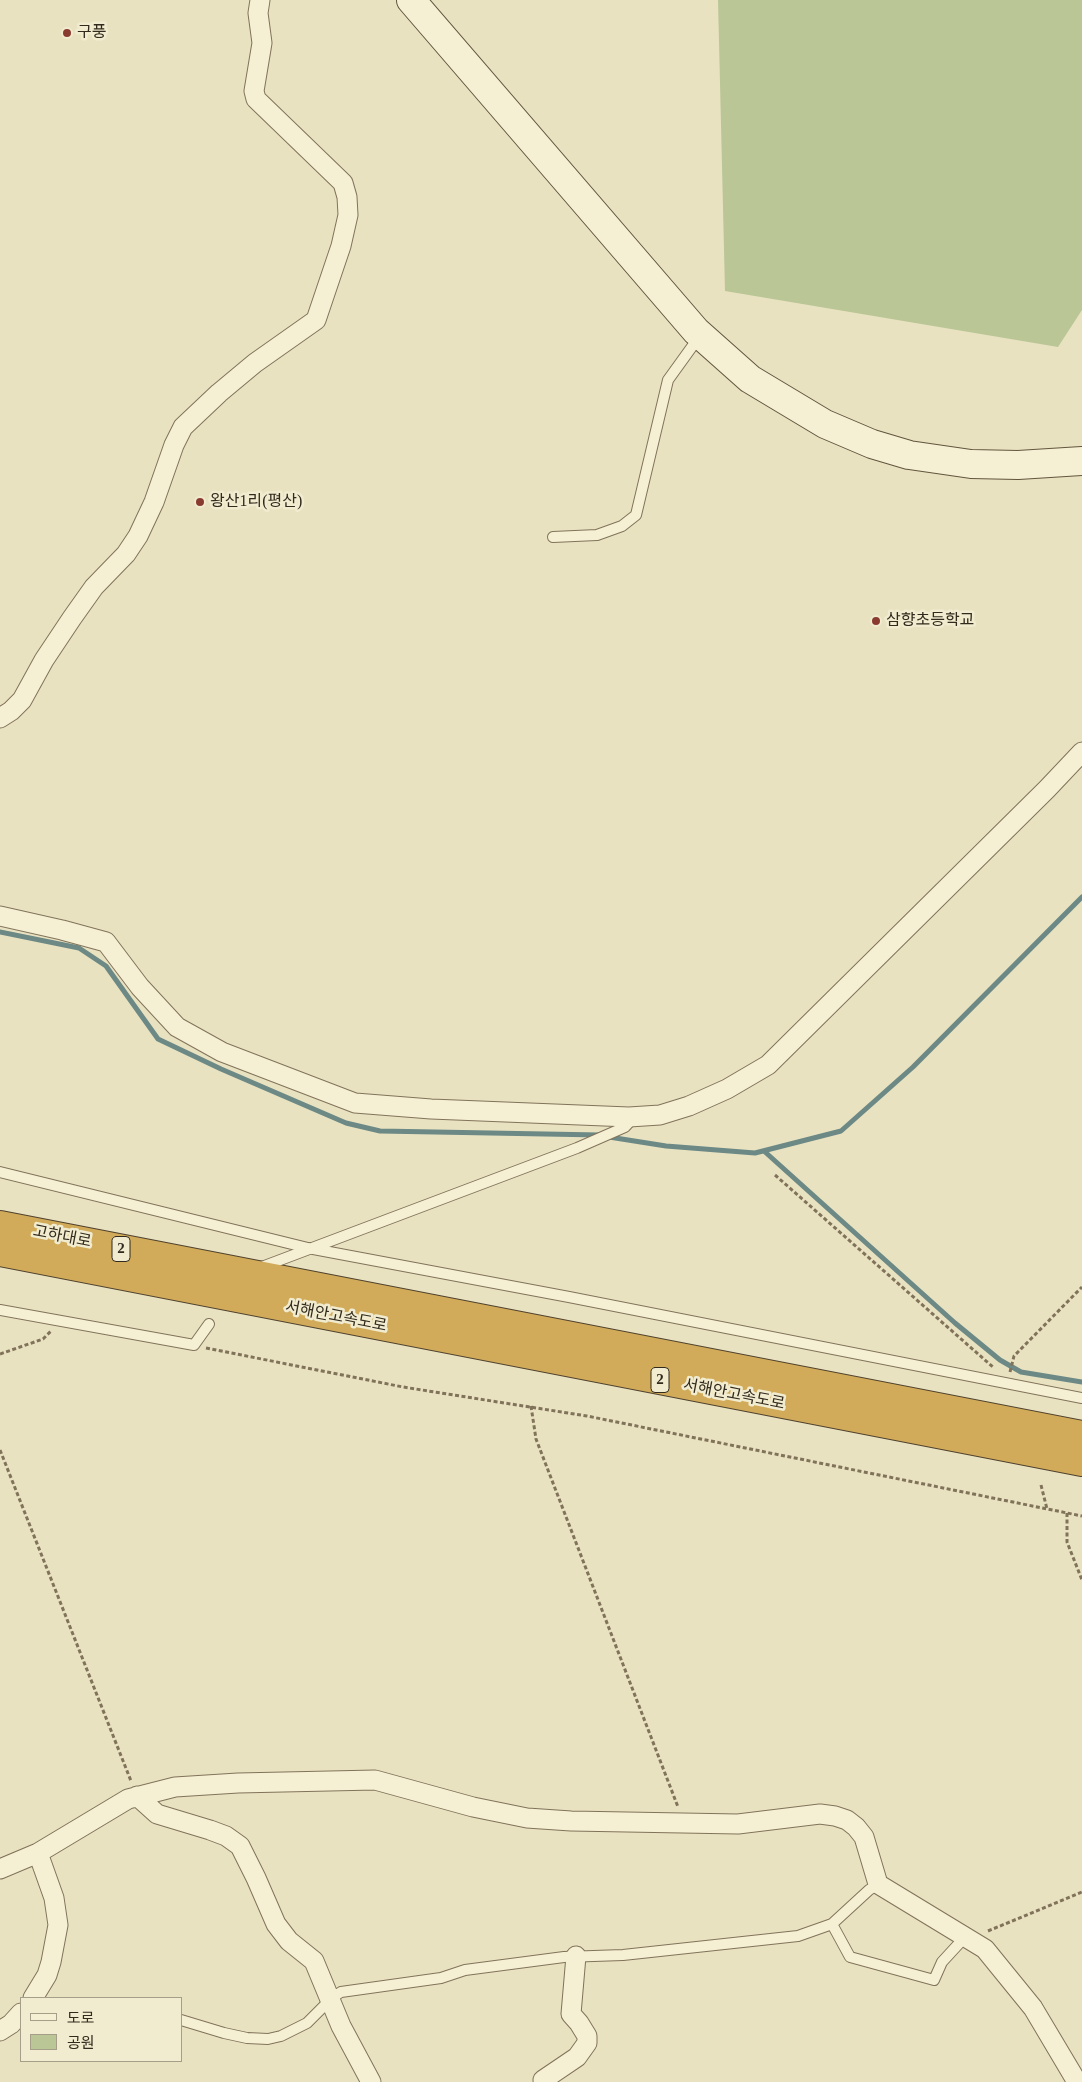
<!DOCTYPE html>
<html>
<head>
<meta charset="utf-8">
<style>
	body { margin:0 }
	#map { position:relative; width:1082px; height:2082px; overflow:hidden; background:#e9e2c1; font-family:"Times New Roman","Noto Sans KR",serif }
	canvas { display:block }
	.legend { position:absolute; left:20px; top:1997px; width:162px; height:65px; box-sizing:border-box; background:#f1ecd0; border:1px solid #a59e88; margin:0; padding:6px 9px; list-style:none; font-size:15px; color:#322a1d }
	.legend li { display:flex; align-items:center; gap:10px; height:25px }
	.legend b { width:25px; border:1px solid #a59e88 }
</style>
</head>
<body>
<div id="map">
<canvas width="1082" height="2082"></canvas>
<ul class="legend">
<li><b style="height:6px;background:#f5efd3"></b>도로</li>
<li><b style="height:14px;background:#bac696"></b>공원</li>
</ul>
</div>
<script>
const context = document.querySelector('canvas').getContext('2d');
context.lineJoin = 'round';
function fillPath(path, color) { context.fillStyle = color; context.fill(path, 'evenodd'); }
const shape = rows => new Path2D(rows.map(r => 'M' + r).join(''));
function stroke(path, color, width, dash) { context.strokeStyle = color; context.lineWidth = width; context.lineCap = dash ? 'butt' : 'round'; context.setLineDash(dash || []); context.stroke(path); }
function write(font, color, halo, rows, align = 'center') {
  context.font = font + ' "Times New Roman","Noto Sans KR",serif'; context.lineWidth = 5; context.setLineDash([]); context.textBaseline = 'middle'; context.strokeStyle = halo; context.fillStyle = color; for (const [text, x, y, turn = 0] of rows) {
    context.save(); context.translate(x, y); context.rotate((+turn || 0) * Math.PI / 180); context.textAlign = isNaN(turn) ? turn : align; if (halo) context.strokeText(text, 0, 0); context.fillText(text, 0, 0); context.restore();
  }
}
const green = shape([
	[718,0,1082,0,1082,310,1058,347,725,291]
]);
const stream = shape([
	[0,932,79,948,106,966,158,1039,221,1069,346,1123,380,1131,600,1135],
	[609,1137,666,1146,755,1153,841,1131,913,1067,1082,897],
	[764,1151,955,1323,1000,1360,1021,1372,1082,1382]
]);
const path = shape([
	[775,1175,994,1368],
	[206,1348,403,1387,587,1416,1082,1516],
	[0,1354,43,1339,51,1331],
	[1010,1372,1014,1356,1082,1287],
	[531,1406,536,1439,678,1807],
	[0,1450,131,1781],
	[1041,1485,1047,1509],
	[1067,1513,1067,1542,1082,1580],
	[988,1931,1082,1892]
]);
const lane = shape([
	[553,537,597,535,622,526,636,515,668,380,699,337],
	[0,1172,308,1248,569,1297,1082,1398],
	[259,1268,577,1148,625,1127,634,1117],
	[0,1310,194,1345,209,1324],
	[832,1924,850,1957,934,1980,942,1962,965,1937],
	[181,2020,224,2033,247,2038,268,2039,281,2036,307,2023,333,1997,341,1992,441,1978,465,1970,564,1957,623,1955,798,1936,832,1924,869,1890,878,1884]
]);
const street = shape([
	[0,718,11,711,22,700,44,660,72,618,94,587,126,554,138,536,154,502,174,445,183,427,219,393,255,363,316,320,341,246,348,215,347,197,343,183,256,99,254,91,262,43,258,13,260,0],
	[0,916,62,930,106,942,140,987,177,1027,222,1052,355,1103,431,1109,629,1117,660,1115,689,1106,727,1089,768,1065,1047,789,1082,752],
	[137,1796,157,1814,210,1830,226,1836,240,1846,256,1878,276,1924,289,1941,314,1961,341,2026,371,2082],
	[0,1869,38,1853,128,1799,175,1787,238,1783,375,1780,473,1807,527,1818,571,1821,738,1824,820,1814,835,1816,847,1820,856,1827,864,1837,878,1884,985,1949,1033,2008,1077,2082],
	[33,1998,47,1975,51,1962,58,1925,54,1898,38,1853],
	[0,2031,11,2024,21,2013],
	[544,2082,543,2080,577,2057,587,2043,587,2036,579,2023,571,2014,576,1956]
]);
const secondary = shape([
	[411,0,696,331,750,379,825,424,872,444,909,455,971,464,1018,465,1082,461]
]);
const highway = shape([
	[0,1225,1082,1435],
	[0,1252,1082,1462]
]);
const markers = [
	[67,33,5,"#8a3b30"],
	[200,502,5,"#8a3b30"],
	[876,621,5,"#8a3b30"]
];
const shields = [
	[121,1249,18],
	[660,1380,18]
];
const shieldNames = [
	["2",121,1249],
	["2",660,1380]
];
const poiNames = [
	["구풍",77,33],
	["왕산1리(평산)",210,502],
	["삼향초등학교",886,621]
];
const streetNames = [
	["고하대로",62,1237,11],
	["서해안고속도로",336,1317,11],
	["서해안고속도로",734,1395,11]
];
fillPath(green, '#bac696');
stroke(stream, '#6c8985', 5);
stroke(lane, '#81735a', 12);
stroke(street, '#81735a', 21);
stroke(secondary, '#62553e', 30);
stroke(highway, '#4f412e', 30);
stroke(path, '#81735a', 3, [4, 2.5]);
stroke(lane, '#f5efd3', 10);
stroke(street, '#f5efd3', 19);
stroke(secondary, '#f5efd3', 28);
stroke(highway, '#d1ab59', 28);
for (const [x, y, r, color] of markers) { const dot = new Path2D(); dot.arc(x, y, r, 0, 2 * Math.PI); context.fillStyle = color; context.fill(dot); stroke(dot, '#f1ecd0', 2); }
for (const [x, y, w] of shields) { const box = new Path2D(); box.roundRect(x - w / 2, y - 12.5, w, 25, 4); context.fillStyle = '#f1ecd0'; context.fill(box); stroke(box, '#322a1d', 1); }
write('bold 15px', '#322a1d', null, shieldNames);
write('16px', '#322a1d', '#f1ecd0', poiNames, 'left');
write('16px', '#322a1d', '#f1ecd0', streetNames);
</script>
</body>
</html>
